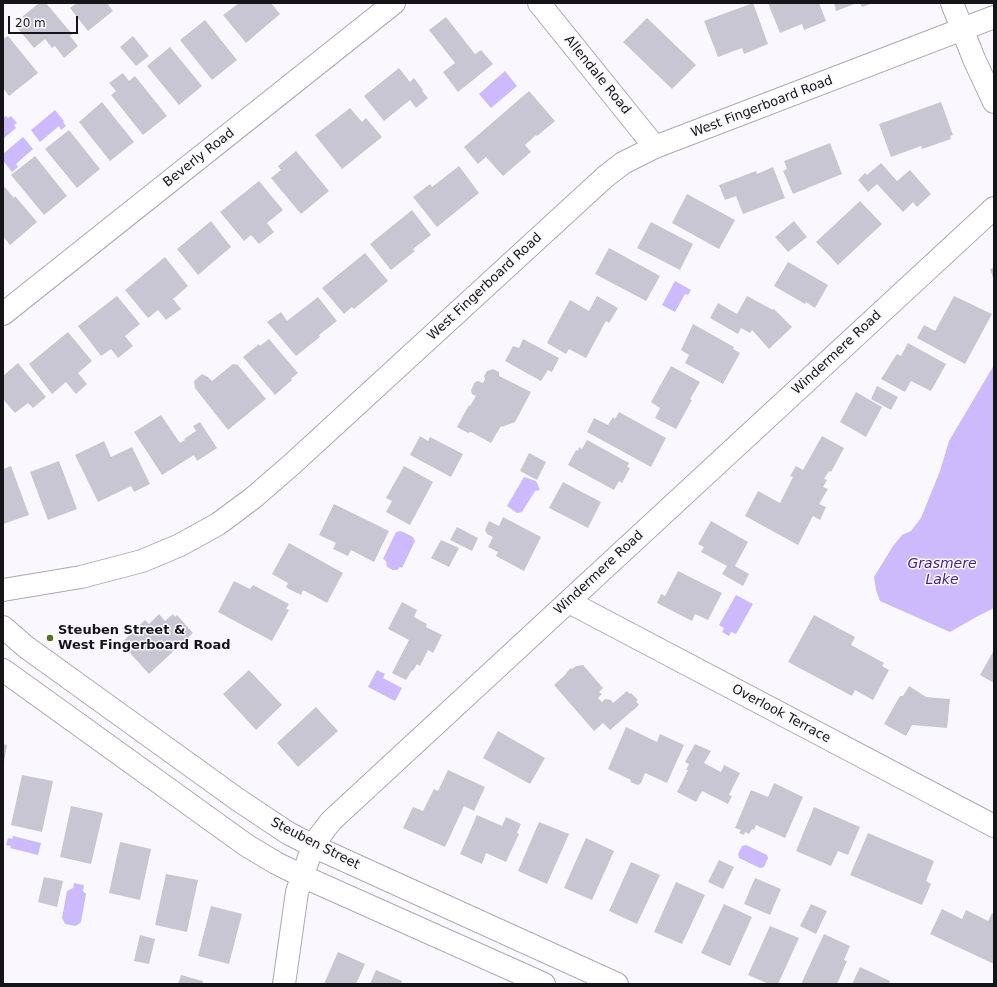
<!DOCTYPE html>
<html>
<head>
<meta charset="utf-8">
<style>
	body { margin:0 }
	#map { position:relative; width:997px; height:987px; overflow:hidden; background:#faf8fe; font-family:"DejaVu Sans",sans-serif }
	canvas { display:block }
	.frame { position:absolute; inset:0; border:4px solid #151419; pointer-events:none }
	.scale { position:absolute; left:8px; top:16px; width:70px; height:18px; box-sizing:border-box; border:2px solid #151419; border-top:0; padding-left:5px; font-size:12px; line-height:14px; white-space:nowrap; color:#151419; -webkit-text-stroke:3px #faf8fe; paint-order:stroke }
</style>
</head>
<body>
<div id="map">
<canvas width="997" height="987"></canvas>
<div class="frame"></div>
<div class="scale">20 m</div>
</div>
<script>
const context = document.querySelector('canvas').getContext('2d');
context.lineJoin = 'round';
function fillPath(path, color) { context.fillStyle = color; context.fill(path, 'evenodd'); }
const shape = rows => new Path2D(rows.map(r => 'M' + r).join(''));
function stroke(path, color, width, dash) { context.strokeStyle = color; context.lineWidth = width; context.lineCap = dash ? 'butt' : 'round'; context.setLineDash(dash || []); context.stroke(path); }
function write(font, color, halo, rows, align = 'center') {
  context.font = font + ' "DejaVu Sans",sans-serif'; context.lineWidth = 3; context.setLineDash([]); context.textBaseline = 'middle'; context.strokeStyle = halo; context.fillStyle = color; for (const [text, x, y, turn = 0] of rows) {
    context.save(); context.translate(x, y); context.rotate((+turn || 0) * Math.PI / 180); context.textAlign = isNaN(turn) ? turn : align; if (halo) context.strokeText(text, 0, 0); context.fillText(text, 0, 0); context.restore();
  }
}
const water = shape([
	[505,71,517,86,491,108,479,94],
	[55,110,64,121,63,122,66,126,61,130,59,126,40,142,31,130],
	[6,116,8,118,11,116,17,123,14,125,16,128,3,139,3,118],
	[23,137,33,149,16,164,18,167,12,172,3,161,3,154],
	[675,281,691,290,688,295,685,294,675,312,662,305],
	[994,365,994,608,978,616,950,632,880,601,876,590,874,577,893,546,902,535,911,531,921,518,940,471,949,441],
	[524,477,536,481,540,490,535,491,522,512,517,513,507,506],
	[401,531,413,537,415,541,402,568,400,567,397,570,393,570,387,567,386,561,383,559,396,532],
	[736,595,753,604,736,634,731,632,729,636,722,632,724,628,719,625],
	[377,670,385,674,383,678,402,688,395,701,368,687],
	[13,836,41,843,38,855,10,848,11,846,6,845,8,838,12,839],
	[746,845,767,855,768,858,764,867,760,868,739,858,738,854,742,846],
	[74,883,84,885,83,891,86,894,81,922,76,926,65,924,62,918,67,891,73,888]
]);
const building = shape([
	[39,3,46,3,72,34,70,36,78,46,64,58,55,46,52,48,45,39,34,48,15,25,24,18,22,17],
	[77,3,107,3,113,11,88,31,70,8],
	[239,3,271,3,280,14,246,43,223,15],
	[753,3,768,44,744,54,742,48,718,57,704,21],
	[768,3,819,3,826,21,804,30,802,24,780,33],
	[834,3,857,3,836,11],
	[860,3,873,3,862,7],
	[446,17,475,54,481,50,493,64,458,92,443,72,455,63,429,30],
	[647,18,696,65,672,89,623,42],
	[205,20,237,60,212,80,180,40],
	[8,36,38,73,9,96,3,88,3,39],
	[133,36,149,56,136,66,120,47],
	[170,47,202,86,179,105,147,66],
	[399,68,410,82,414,78,423,90,422,91,428,98,416,108,410,100,384,121,364,96],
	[123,73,129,81,135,76,167,116,143,135,111,95,116,91,109,83],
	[529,91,555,121,537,136,536,135,525,145,531,152,503,176,486,157,478,164,464,147],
	[102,102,134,142,110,161,79,122],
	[941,102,953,135,950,136,951,139,922,149,921,146,891,157,879,124],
	[350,108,362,122,366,118,382,137,342,169,315,135],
	[69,130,100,169,77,188,45,149],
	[830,143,842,174,793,194,783,171,787,169,784,161],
	[296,151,329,191,301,214,271,178,281,170,278,166],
	[35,156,67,196,44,215,11,175],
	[881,163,897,181,910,170,931,194,917,207,913,202,903,212,877,184,868,192,858,180,865,173,867,175],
	[459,166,479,193,437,227,413,197,430,184,432,187],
	[773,167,785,198,743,214,736,196,725,200,719,185,756,171,757,174],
	[259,181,283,210,267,223,274,232,259,244,251,235,244,241,220,212],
	[3,185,14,198,15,196,37,222,10,245,3,236],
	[687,194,735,220,719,249,672,223],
	[860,201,882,224,838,265,816,242],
	[412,210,431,235,413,249,415,251,391,270,370,244],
	[211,221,231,247,198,275,177,249],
	[794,221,807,237,788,252,775,237],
	[651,222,693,244,680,270,637,248],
	[609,248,660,276,646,301,595,274],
	[365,253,388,281,354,309,352,307,344,314,322,288],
	[165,257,188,286,173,299,181,309,166,320,158,310,148,318,125,290],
	[788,262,828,285,815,308,806,302,805,304,774,286],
	[994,268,994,281,990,269],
	[117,296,140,324,125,336,133,346,118,358,111,349,101,356,78,326],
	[597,296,618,308,609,323,606,321,586,358,569,349,566,354,547,343,570,300,589,311],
	[747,296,773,310,774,309,792,327,769,349,752,330,750,333,741,328,738,334,710,318,718,303,737,314],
	[954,296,992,314,965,364,917,338,924,325,935,331],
	[318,297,337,321,319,335,320,337,296,356,267,322,281,312,287,321],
	[693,324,734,347,733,349,740,353,723,384,685,363,689,355,681,350],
	[68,332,92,361,78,373,87,384,76,394,66,382,52,394,29,364],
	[269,339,298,373,291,379,292,380,275,395,243,357,259,344,260,346],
	[523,339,559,358,552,372,548,370,541,381,505,361,513,346,519,348],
	[908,343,946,364,931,391,911,381,905,392,881,379,897,354,901,356],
	[18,363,46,397,33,408,28,403,15,413,3,399,3,376],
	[233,364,238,365,266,399,228,430,195,388,194,381,202,374,208,377,212,381],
	[671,366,700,382,690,399,692,400,676,429,655,418,660,408,651,402],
	[493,369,499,372,499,376,531,392,515,422,502,427,501,426,491,443,471,432,468,433,457,427,469,405,470,406,476,396,472,394,471,390,475,382,478,381,483,383,485,379,484,376,487,371],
	[877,386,898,397,891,410,871,399],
	[856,392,882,407,866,437,840,422],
	[619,412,666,438,651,467,587,432,594,418,608,425,613,417,615,419],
	[161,415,180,443,185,440,184,439,196,431,193,426,200,422,217,448,197,461,194,455,162,475,134,432],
	[420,436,428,441,430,437,463,454,451,477,410,455],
	[822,436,844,448,831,472,829,471,824,479,827,480,823,487,828,489,819,504,826,507,820,520,813,516,798,545,745,516,758,491,780,503,793,477,790,476,796,466,803,470],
	[587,440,629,463,627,467,630,468,622,483,619,481,614,490,568,465,576,450,578,451,579,447,582,449],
	[104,441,111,457,132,447,150,484,134,492,131,486,98,502,75,455],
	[529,453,546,462,537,480,520,471],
	[59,461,77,509,48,520,30,472],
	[11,466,29,515,3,524,3,469],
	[404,466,433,482,410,525,386,512,392,501,386,498],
	[563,482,601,502,588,528,549,508],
	[334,504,389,531,374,562,351,550,348,556,333,549,336,543,319,535],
	[503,517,541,537,524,571,496,556,498,552,488,547,493,537,487,534,485,530,489,521,499,526],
	[711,521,748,542,735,566,749,574,743,586,722,574,727,566,701,552,704,547,698,544],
	[457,527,478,538,472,551,450,540],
	[441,540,459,548,449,567,431,558],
	[289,543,343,573,327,603,303,590,301,595,289,589,286,587,288,583,272,574],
	[678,571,722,593,708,620,695,614,692,621,657,603,661,594,665,596],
	[234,581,250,589,253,585,289,604,286,609,289,610,272,641,218,612],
	[402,602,417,610,414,617,427,624,426,627,442,635,433,653,428,650,420,666,417,664,413,671,412,670,406,680,392,673,409,640,388,629],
	[159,614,165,621,173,614,175,617,177,615,193,633,149,674,121,643,145,620,149,624],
	[814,615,855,637,851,645,884,663,882,666,889,670,873,700,855,690,852,696,788,662],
	[994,650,994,683,980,675],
	[583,665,603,688,599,692,602,694,598,698,602,702,605,699,611,700,613,703,627,691,630,694,631,693,638,700,636,701,639,705,610,730,603,723,594,731,554,685,566,674,566,673,571,668,572,669,576,666],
	[249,670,282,705,256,730,223,694],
	[909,686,926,697,950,699,947,728,912,725,906,736,884,724,900,696,903,696],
	[316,707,338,731,298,767,277,743],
	[626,727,657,742,660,734,684,745,667,783,645,773,641,783,638,785,630,782,631,780,608,769],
	[498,731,545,758,530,784,483,758],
	[3,744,7,745,4,762,3,762],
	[695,744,711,751,704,763,721,772,724,765,740,773,729,795,732,796,728,804,702,791,696,802,677,792,688,770,686,770,689,764,685,762],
	[448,770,485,787,474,811,464,806,445,847,403,828,413,807,423,811,434,789,438,791],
	[22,775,53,781,42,832,11,825],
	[774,783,803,797,785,838,756,825,754,830,752,829,749,834,745,832,744,835,739,833,741,830,735,828,751,790,768,797],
	[71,806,103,813,91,864,60,857],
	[814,807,860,827,848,855,838,851,831,866,796,851],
	[477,815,502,826,506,817,521,824,517,833,519,834,506,862,486,853,482,864,460,854],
	[539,822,569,834,547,884,518,871],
	[868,833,934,861,926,881,931,884,922,905,850,875],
	[586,838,614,851,592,900,564,888],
	[120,842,151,849,140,900,109,893],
	[719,860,734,867,723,889,708,882],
	[631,862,660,875,637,924,609,911],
	[166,874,198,880,187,932,155,925],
	[44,877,63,881,57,907,38,902],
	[755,878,781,889,770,915,744,904],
	[676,882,705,895,682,944,654,932],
	[724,904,752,917,730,966,701,953],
	[811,904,827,911,816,934,800,926],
	[211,906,242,914,229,964,198,956],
	[942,909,962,919,966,910,988,921,992,913,994,914,994,964,930,934],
	[770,926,799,938,778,984,769,984,748,975],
	[824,934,850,946,844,960,847,961,837,984,801,984],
	[140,935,155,939,149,964,134,961],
	[338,952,365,964,356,984,324,984],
	[860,967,890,981,889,984,852,984],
	[376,970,402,981,401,984,370,984],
	[181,975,203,981,202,984,178,984]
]);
const minor = shape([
	[539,3,655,147],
	[952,3,974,59,994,102],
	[3,314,394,3],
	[569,602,994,826],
	[284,984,297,892,313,846,318,838,331,821,994,208]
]);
const tertiary = shape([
	[3,590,81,577,142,561,180,545,218,524,253,498,290,466,605,177,623,163,655,147,994,17]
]);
const primary = shape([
	[3,627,26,647,237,799,288,833,313,846,617,984],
	[3,670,246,845,276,863,302,876,544,984]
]);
const markers = [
	[50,638,4,"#547125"]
];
const streetNames = [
	["Allendale Road",597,75,51],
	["West Fingerboard Road",762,107,-21],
	["Beverly Road",199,158,-38],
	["West Fingerboard Road",485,287,-43],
	["Windermere Road",837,353,-43],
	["Windermere Road",599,573,-43],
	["Overlook Terrace",781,714,28],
	["Steuben Street",315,844,27]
];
const poiNames = [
	["Steuben Street &",58,631],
	["West Fingerboard Road",58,646]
];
const waterNames = [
	["Grasmere",942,564],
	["Lake",942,580]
];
fillPath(water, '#ccbafd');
fillPath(building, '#c9c6d4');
stroke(minor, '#aba8b5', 24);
stroke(tertiary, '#aba8b5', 24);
stroke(primary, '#aba8b5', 24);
stroke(minor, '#fff', 22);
stroke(tertiary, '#fff', 22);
stroke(primary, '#fff', 22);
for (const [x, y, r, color] of markers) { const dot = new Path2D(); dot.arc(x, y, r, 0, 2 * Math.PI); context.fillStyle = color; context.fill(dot); stroke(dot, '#faf8fe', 1.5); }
write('13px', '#151419', '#faf8fe', streetNames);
write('bold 13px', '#151419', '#faf8fe', poiNames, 'left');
write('italic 14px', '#492381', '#faf8fe', waterNames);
</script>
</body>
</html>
